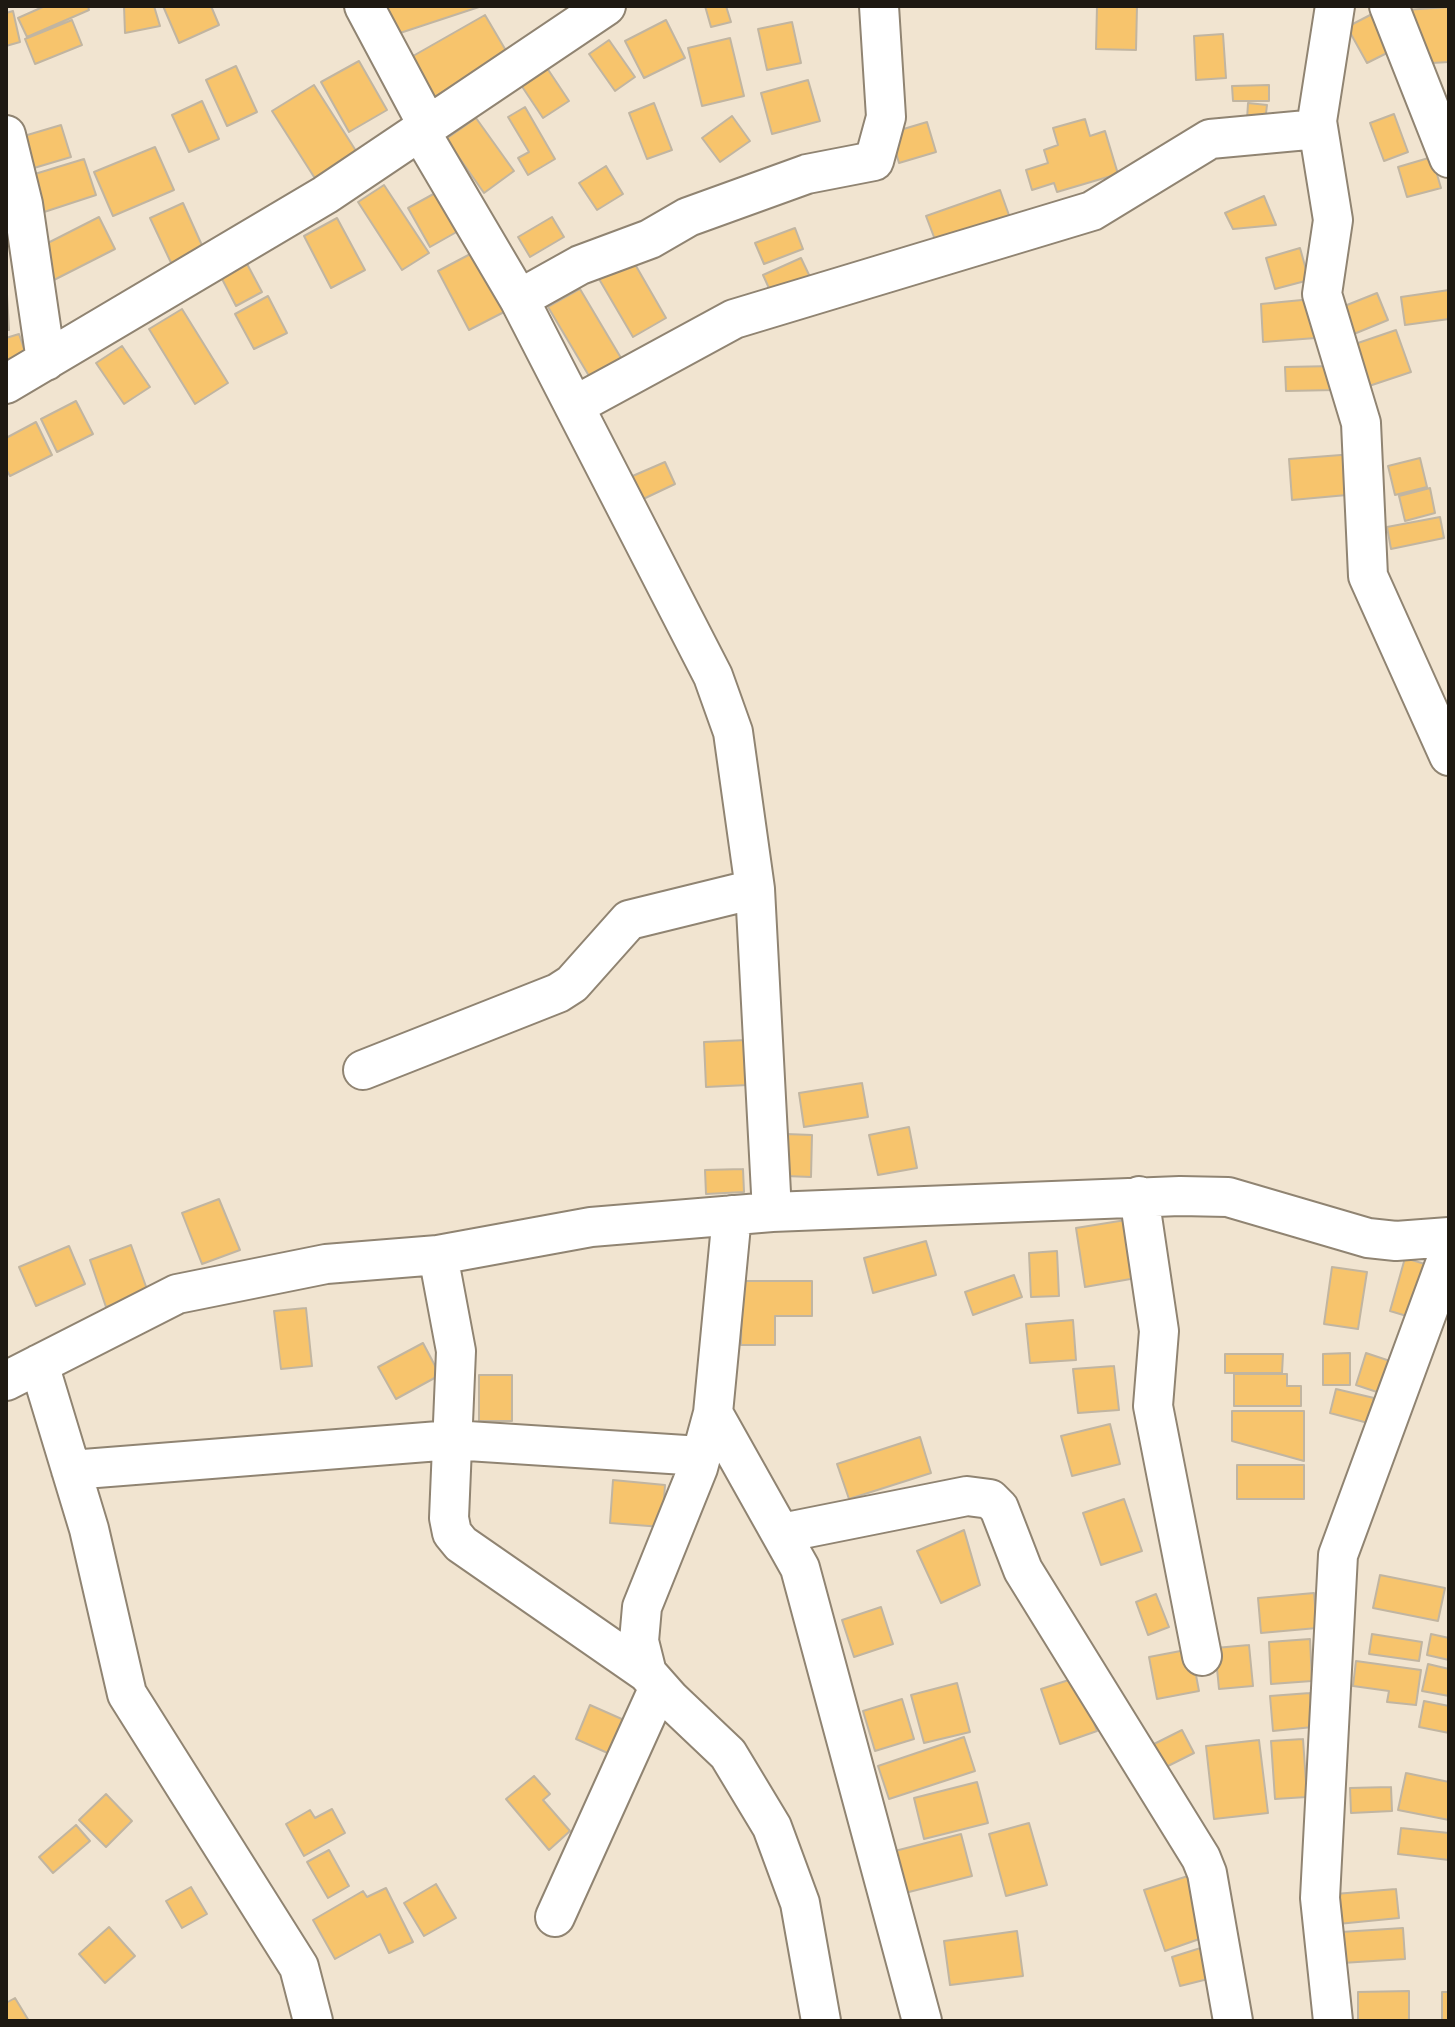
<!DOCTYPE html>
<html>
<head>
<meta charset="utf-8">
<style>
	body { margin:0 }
	#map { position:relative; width:1455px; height:2027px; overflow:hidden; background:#f1e4d0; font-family:Helvetica,sans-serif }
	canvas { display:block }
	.frame { position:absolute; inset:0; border:8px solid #1e1912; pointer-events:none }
</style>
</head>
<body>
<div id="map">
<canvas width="1455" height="2027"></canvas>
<div class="frame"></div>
</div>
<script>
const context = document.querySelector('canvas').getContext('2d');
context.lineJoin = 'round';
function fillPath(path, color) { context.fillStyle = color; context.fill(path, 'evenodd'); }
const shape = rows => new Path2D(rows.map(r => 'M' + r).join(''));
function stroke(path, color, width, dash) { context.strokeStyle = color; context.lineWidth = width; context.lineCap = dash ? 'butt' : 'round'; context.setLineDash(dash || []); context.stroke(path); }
const building = shape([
	[45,6,88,6,89,10,27,37,18,18,45,6],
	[124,6,154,6,160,26,125,33,124,6],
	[163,6,211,6,219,25,179,43,163,6],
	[383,6,482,6,397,34,383,6],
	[705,6,726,6,731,22,711,27,705,6],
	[1097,6,1137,6,1136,50,1096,49,1097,6],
	[1449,7,1449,62,1415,64,1405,10,1449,7],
	[13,11,20,42,6,46,6,13,13,11],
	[1374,13,1393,50,1367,63,1347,27,1374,13],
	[485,15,508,54,429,100,406,60,485,15],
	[72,20,82,45,35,64,25,39,72,20],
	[666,20,685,58,644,78,625,41,666,20],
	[792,22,801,63,767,70,758,29,792,22],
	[1223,34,1226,78,1196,80,1194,36,1223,34],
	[730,38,744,96,702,106,688,48,730,38],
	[609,40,635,77,615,91,589,54,609,40],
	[359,61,387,110,349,132,321,82,359,61],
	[236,66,257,112,227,126,206,80,236,66],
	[547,68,569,101,543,118,521,85,547,68],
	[808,80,820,121,772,134,761,93,808,80],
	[314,85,358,154,316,180,272,111,314,85],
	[1269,85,1269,101,1233,101,1232,86,1269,85],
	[202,101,219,139,189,152,172,115,202,101],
	[654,103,672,150,647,159,629,113,654,103],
	[1248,103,1267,105,1265,122,1247,120,1248,103],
	[525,107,555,159,528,175,518,158,529,152,508,117,525,107],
	[1394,114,1408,152,1384,161,1370,123,1394,114],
	[732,116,750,141,720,162,702,138,732,116],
	[476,118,514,171,484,193,446,139,476,118],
	[1085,119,1090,136,1105,131,1118,174,1057,192,1054,183,1032,190,1026,170,1048,163,1044,150,1058,145,1053,128,1085,119],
	[927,122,936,152,899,163,890,133,927,122],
	[61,125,71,157,34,168,24,136,61,125],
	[155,147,174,190,113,216,94,172,155,147],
	[1432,157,1441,188,1407,197,1398,167,1432,157],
	[84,159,96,195,38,214,25,177,84,159],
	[606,166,623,194,597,210,579,183,606,166],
	[384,185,429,253,402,270,358,202,384,185],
	[448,186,469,225,430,247,408,208,448,186],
	[1000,190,1010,218,937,245,926,216,1000,190],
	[1264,196,1276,225,1233,229,1225,213,1264,196],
	[183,203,205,252,173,267,150,218,183,203],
	[99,217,115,249,50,282,34,250,99,217],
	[552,217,564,237,530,257,518,237,552,217],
	[337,218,365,270,331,288,304,236,337,218],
	[795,228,803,249,764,264,755,243,795,228],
	[1300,248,1309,280,1275,289,1266,258,1300,248],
	[476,251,506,311,469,330,438,271,476,251],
	[801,258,811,279,773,297,763,275,801,258],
	[632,259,666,318,633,337,599,279,632,259],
	[246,262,262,292,236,306,220,275,246,262],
	[6,276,9,330,6,330,6,276],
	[580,289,627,368,595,386,548,307,580,289],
	[1449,290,1449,319,1405,325,1401,297,1449,290],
	[1377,293,1388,320,1349,336,1337,309,1377,293],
	[268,296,287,333,254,349,235,314,268,296],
	[1312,299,1316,338,1263,342,1261,304,1312,299],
	[182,309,228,383,195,404,149,329,182,309],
	[1396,330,1411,372,1369,386,1355,344,1396,330],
	[19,334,29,363,6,371,6,338,19,334],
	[122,346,150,387,124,404,96,363,122,346],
	[1334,366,1335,390,1286,391,1285,367,1334,366],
	[76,401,93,434,57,452,41,419,76,401],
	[36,422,52,455,10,476,6,469,6,438,36,422],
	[1354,454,1358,494,1292,500,1289,459,1354,454],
	[1420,458,1427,487,1395,495,1388,466,1420,458],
	[665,462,675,484,639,501,628,478,665,462],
	[1430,488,1435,513,1405,521,1399,496,1430,488],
	[1440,517,1444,538,1391,549,1387,527,1440,517],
	[746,1040,748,1085,706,1087,704,1042,746,1040],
	[862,1083,868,1117,804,1127,799,1093,862,1083],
	[909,1127,917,1168,878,1175,869,1135,909,1127],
	[786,1134,812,1135,811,1177,785,1176,786,1134],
	[743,1169,744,1192,706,1194,705,1170,743,1169],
	[219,1199,240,1250,202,1264,182,1213,219,1199],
	[1132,1219,1142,1277,1085,1287,1076,1228,1132,1219],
	[926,1241,936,1275,873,1293,864,1258,926,1241],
	[131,1245,148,1292,106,1307,90,1260,131,1245],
	[69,1246,85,1284,36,1306,19,1267,69,1246],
	[1057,1251,1059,1296,1031,1297,1029,1253,1057,1251],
	[1405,1258,1425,1264,1410,1317,1390,1311,1405,1258],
	[1332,1267,1367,1272,1358,1329,1324,1324,1332,1267],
	[1014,1275,1022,1297,973,1315,965,1292,1014,1275],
	[742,1281,812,1281,812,1316,775,1316,775,1345,741,1345,742,1281],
	[306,1308,312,1366,281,1369,274,1311,306,1308],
	[1073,1320,1076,1360,1030,1363,1026,1324,1073,1320],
	[423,1343,440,1375,396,1399,378,1367,423,1343],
	[1350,1353,1350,1385,1323,1385,1323,1354,1350,1353],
	[1366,1353,1393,1362,1383,1394,1356,1385,1366,1353],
	[1225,1354,1283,1354,1282,1373,1225,1373,1225,1354],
	[1114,1366,1119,1410,1078,1413,1073,1369,1114,1366],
	[1234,1374,1287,1374,1287,1386,1301,1386,1301,1406,1234,1406,1234,1374],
	[479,1375,512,1375,512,1421,479,1421,479,1375],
	[1336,1389,1374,1398,1368,1423,1330,1413,1336,1389],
	[1232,1411,1304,1411,1304,1461,1232,1441,1232,1411],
	[1110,1424,1120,1464,1072,1476,1061,1436,1110,1424],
	[920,1437,931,1473,849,1499,837,1464,920,1437],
	[1237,1465,1304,1465,1304,1499,1237,1499,1237,1465],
	[613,1480,665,1485,662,1527,610,1523,613,1480],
	[1124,1499,1142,1551,1101,1565,1083,1513,1124,1499],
	[964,1530,980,1585,941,1603,917,1551,964,1530],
	[1380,1575,1445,1588,1438,1621,1373,1608,1380,1575],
	[1314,1593,1317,1628,1261,1633,1258,1598,1314,1593],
	[1156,1594,1169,1627,1148,1635,1136,1602,1156,1594],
	[881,1607,893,1644,854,1657,842,1620,881,1607],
	[1372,1634,1422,1642,1419,1661,1369,1654,1372,1634],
	[1431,1634,1449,1638,1449,1660,1427,1655,1431,1634],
	[1310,1639,1312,1681,1271,1684,1269,1642,1310,1639],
	[1249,1645,1253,1686,1219,1689,1215,1648,1249,1645],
	[1191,1649,1199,1691,1157,1699,1149,1657,1191,1649],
	[1356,1661,1421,1670,1416,1705,1387,1702,1389,1691,1353,1686,1356,1661],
	[1428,1664,1449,1669,1449,1696,1422,1691,1428,1664],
	[1078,1677,1097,1731,1060,1744,1041,1689,1078,1677],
	[957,1683,970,1732,924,1743,911,1695,957,1683],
	[1310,1693,1313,1727,1273,1731,1270,1696,1310,1693],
	[902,1699,914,1739,875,1751,863,1711,902,1699],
	[1424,1701,1449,1706,1449,1733,1419,1727,1424,1701],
	[590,1705,633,1724,619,1758,576,1739,590,1705],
	[1182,1730,1194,1753,1160,1770,1148,1747,1182,1730],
	[964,1737,975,1771,889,1799,878,1766,964,1737],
	[1303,1739,1307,1797,1275,1799,1271,1741,1303,1739],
	[1259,1740,1268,1813,1214,1819,1206,1746,1259,1740],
	[1406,1773,1449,1782,1449,1820,1398,1810,1406,1773],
	[534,1776,550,1794,543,1800,570,1831,549,1850,506,1799,534,1776],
	[977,1782,988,1823,924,1839,914,1798,977,1782],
	[1391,1787,1392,1811,1351,1813,1350,1788,1391,1787],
	[106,1794,132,1821,106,1847,79,1820,106,1794],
	[332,1809,345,1833,304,1856,286,1824,310,1810,315,1818,332,1809],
	[1029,1823,1047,1885,1006,1896,989,1834,1029,1823],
	[76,1825,90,1841,53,1873,39,1857,76,1825],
	[1401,1828,1449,1833,1449,1860,1398,1854,1401,1828],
	[961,1834,972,1876,901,1894,891,1852,961,1834],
	[329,1850,349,1886,328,1898,307,1862,329,1850],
	[1188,1876,1208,1936,1165,1951,1144,1890,1188,1876],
	[436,1884,456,1918,424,1936,404,1903,436,1884],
	[191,1887,207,1914,182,1928,166,1901,191,1887],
	[386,1888,413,1942,389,1953,380,1934,335,1959,313,1920,363,1891,367,1897,386,1888],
	[1396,1889,1399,1918,1338,1924,1335,1894,1396,1889],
	[109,1927,135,1956,105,1983,79,1954,109,1927],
	[1403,1928,1405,1959,1342,1963,1341,1932,1403,1928],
	[1017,1931,1023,1976,950,1985,944,1941,1017,1931],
	[1207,1946,1216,1977,1180,1986,1172,1957,1207,1946],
	[1409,1991,1409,2021,1358,2021,1358,1992,1409,1991],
	[1442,1992,1449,1992,1449,2021,1442,2021,1442,1992],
	[15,1998,29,2021,6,2021,6,2003,15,1998]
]);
const minor = shape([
	[364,6,428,126],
	[1335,6,1317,121,1333,220,1322,294,1361,423,1368,576,1449,756],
	[1389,6,1449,158],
	[420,131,519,299,713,676,733,732,755,889,772,1212],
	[6,135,23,204,46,361],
	[519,299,580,265,650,239,688,217,807,174,874,161,886,117,879,6],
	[6,384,325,195,606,6],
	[574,406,734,319,1092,211,1210,139,1318,129],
	[363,1070,558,993,572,984,629,920,755,889],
	[1139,1196,1159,1331,1153,1406,1202,1656],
	[732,1215,713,1413,698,1468,642,1607,639,1641,647,1673,670,1699,728,1754,772,1827,800,1903,821,2021],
	[438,1255,456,1351,449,1518,452,1533,461,1544,647,1673],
	[39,1364,89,1529,127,1694,299,1967,313,2021],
	[6,1381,177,1294,326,1264,438,1255,591,1227,772,1212,1180,1196,1228,1197,1368,1238,1396,1241,1449,1237],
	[713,1413,800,1568,922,2021],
	[71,1470,452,1440,701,1456],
	[782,1533,967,1496,990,1499,999,1508,1023,1570,1201,1858,1207,1873,1233,2021],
	[555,1917,659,1687],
	[1333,2021,1320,1898,1338,1555,1449,1253]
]);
fillPath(building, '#f7c46c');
stroke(building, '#c1b5a1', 2);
stroke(minor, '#908472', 42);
stroke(minor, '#fff', 38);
</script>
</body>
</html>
